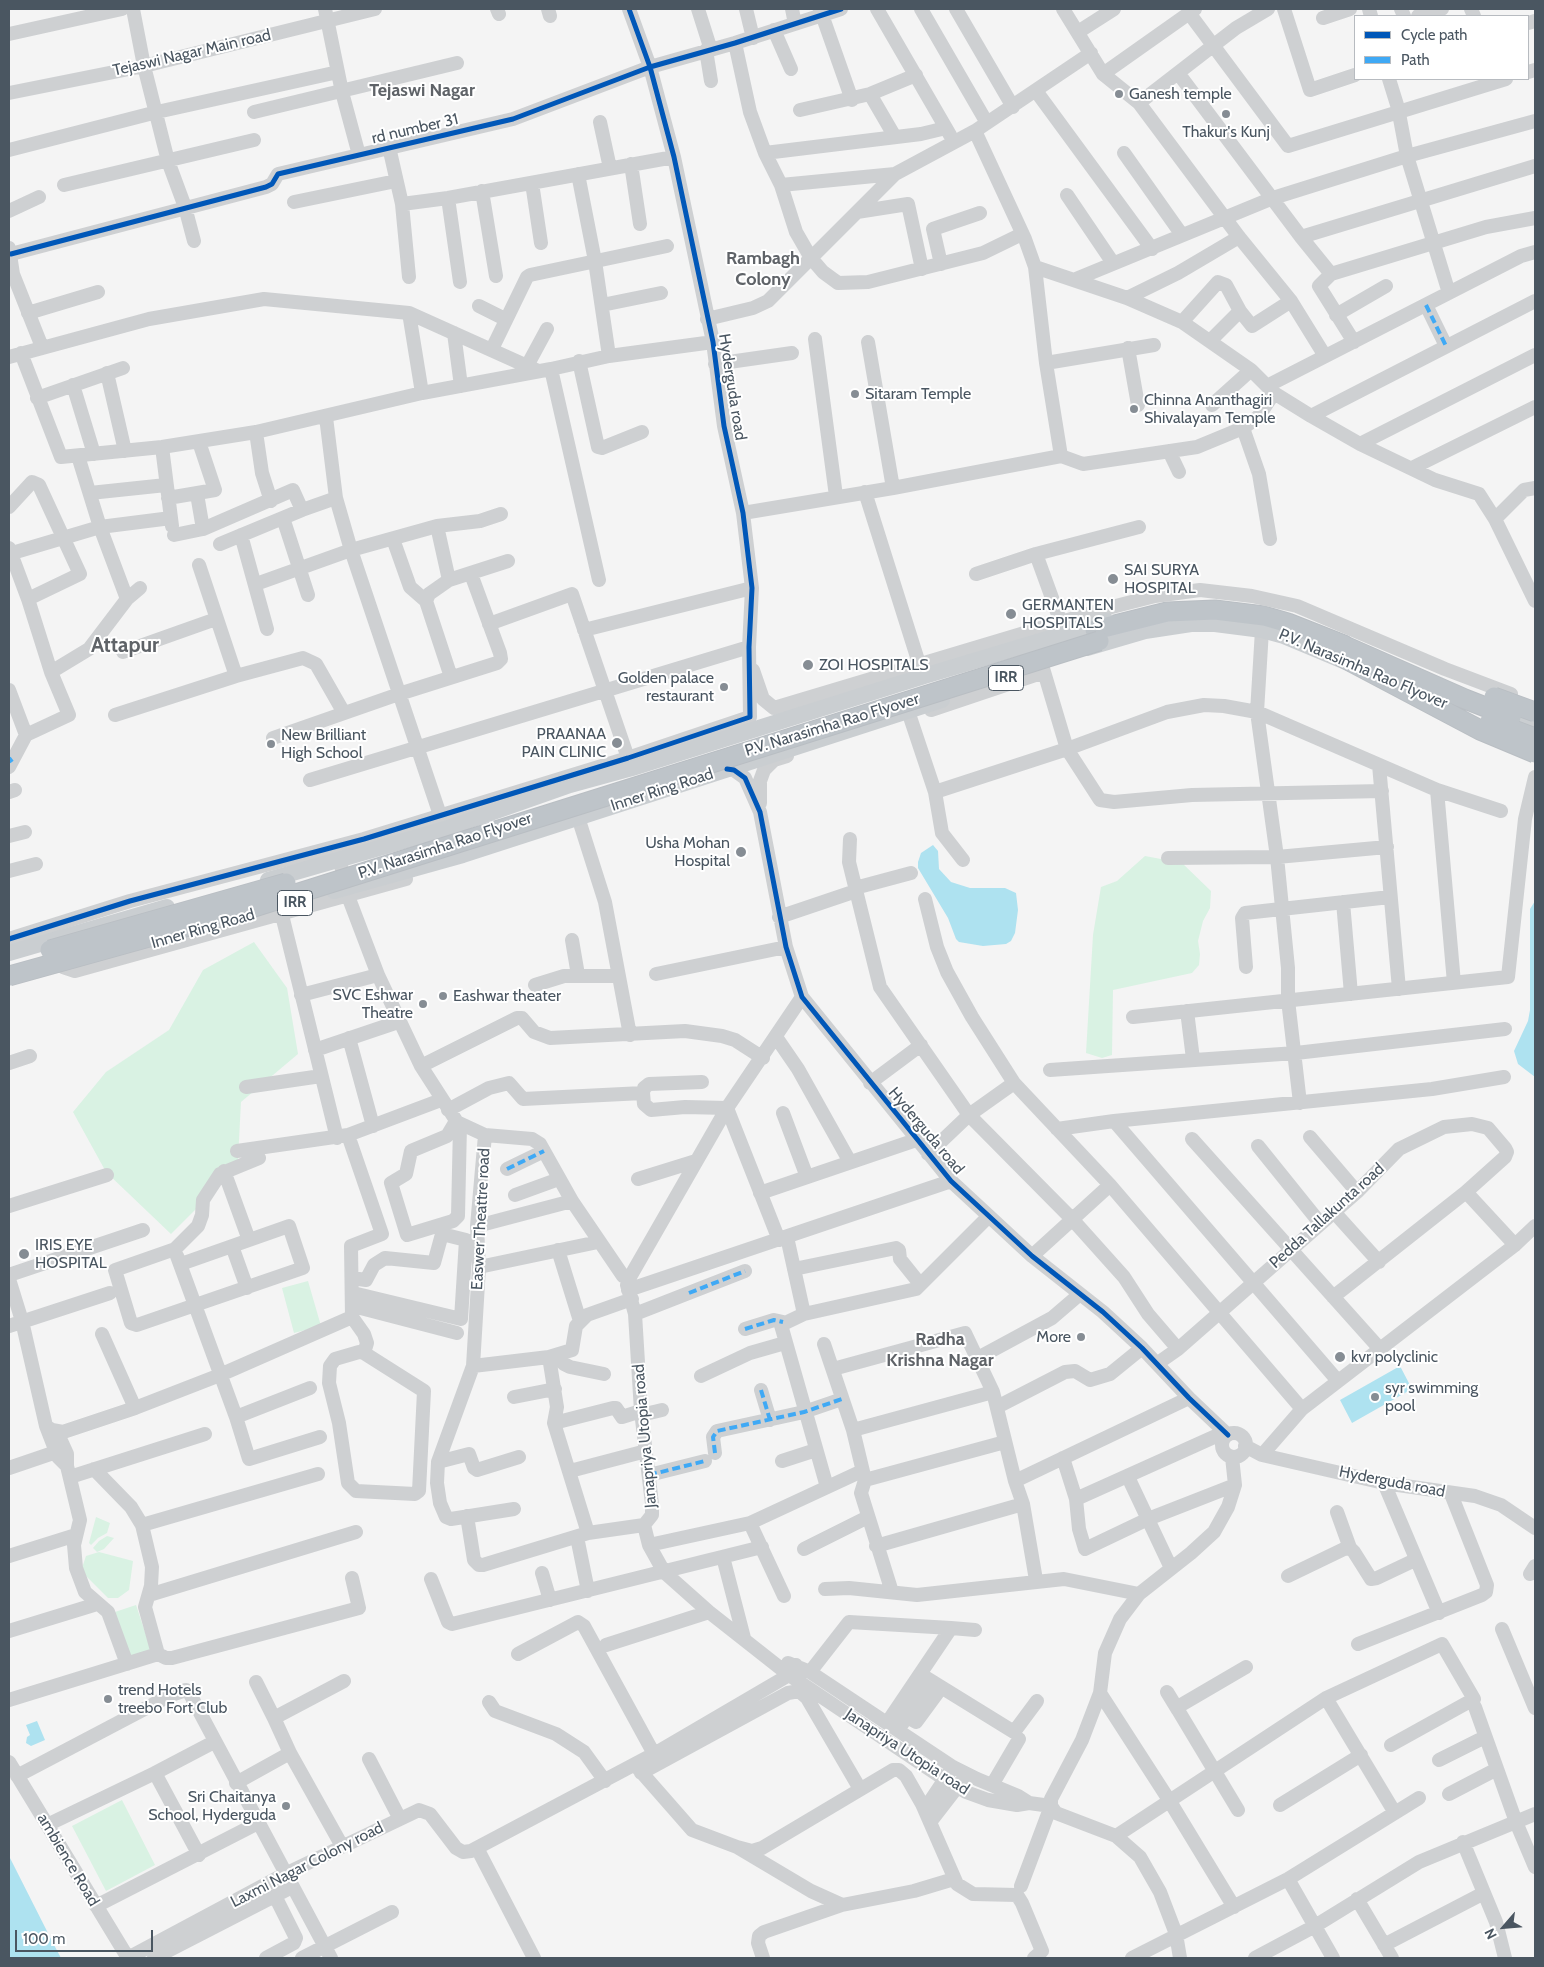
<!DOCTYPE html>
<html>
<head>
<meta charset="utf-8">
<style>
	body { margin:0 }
	#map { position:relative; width:1544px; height:1967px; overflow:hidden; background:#f4f4f4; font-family:Cabin,sans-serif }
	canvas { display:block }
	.frame { position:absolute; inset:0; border:10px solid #4a5661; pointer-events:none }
	.legend { position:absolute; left:1354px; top:15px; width:175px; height:65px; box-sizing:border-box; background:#fff; border:1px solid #b7bbc0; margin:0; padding:6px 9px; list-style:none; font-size:15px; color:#4a5661 }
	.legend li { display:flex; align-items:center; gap:10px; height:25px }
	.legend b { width:25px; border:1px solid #b7bbc0 }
	.north { position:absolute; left:1479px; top:1902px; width:50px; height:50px; -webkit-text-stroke:4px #fff; paint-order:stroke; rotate:243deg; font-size:14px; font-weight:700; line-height:20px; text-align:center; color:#4a5661 }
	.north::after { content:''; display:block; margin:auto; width:18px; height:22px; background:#4a5661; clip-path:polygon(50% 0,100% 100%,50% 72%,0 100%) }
	.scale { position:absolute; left:15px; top:1930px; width:138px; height:22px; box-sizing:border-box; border:2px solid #4a5661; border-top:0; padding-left:6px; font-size:15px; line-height:18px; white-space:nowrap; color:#4a5661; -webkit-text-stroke:4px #fff; paint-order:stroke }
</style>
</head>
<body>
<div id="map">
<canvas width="1544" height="1967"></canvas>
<div class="frame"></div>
<ul class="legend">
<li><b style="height:6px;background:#0057b8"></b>Cycle path</li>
<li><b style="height:6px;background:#3fa9f5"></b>Path</li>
</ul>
<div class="north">N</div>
<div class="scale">100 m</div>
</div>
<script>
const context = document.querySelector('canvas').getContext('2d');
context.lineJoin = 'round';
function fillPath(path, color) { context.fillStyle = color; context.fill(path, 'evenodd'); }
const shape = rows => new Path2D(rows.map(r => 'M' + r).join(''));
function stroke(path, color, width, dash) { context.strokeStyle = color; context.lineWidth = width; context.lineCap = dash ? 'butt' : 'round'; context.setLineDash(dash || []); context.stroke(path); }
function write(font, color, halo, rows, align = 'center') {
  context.font = font + ' Cabin,sans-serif'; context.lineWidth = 4; context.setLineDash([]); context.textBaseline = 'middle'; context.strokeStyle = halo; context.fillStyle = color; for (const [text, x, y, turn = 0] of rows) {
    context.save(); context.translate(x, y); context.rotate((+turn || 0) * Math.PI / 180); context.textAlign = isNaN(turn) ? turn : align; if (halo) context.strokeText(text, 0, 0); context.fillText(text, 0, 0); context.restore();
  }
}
const green = shape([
	[1145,856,1182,863,1211,891,1210,908,1203,921,1198,941,1200,954,1199,965,1192,973,1113,990,1112,1055,1102,1058,1086,1053,1093,935,1101,887,1117,881],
	[254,942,287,988,298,1054,241,1102,238,1159,203,1202,171,1234,106,1172,73,1112,106,1072,169,1030,203,970],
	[308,1281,321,1326,294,1333,282,1288],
	[96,1517,110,1523,107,1533,98,1538,91,1545,89,1543],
	[107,1536,114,1538,104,1549,97,1552,93,1548,99,1541],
	[99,1552,133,1561,129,1590,118,1598,108,1598,81,1571,86,1556],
	[136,1605,151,1650,129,1657,115,1612],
	[122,1800,155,1865,106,1891,72,1826]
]);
const water = shape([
	[933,845,938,851,939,869,951,882,970,888,1005,888,1016,893,1018,910,1015,933,1011,941,1006,944,983,946,959,942,956,939,948,918,918,868,918,862,921,853],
	[1535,901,1535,1077,1518,1064,1514,1051,1528,1021,1530,1010,1530,909],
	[1400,1366,1412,1389,1352,1423,1340,1400],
	[37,1721,45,1740,31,1746,26,1743,27,1737,30,1735,26,1725],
	[9,1856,53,1943,61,1958,9,1958]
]);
const minor = shape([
	[133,9,144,66,168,161,185,207,194,241],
	[325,9,342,92,359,155],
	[497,9,499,14],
	[548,9,550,16],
	[698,9,711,50],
	[746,9,753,38],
	[792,9,795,24],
	[820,9,852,100],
	[877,9,950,135],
	[921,9,987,123],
	[956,9,1013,107],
	[1063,9,1103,74,1139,103,1239,237,1291,301,1325,356],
	[1284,9,1310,90,1355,75],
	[1369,9,1371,16],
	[1401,9,1404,16],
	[1471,9,1474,16],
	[1189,13,1288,146,1506,79],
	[1418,16,1442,9],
	[1323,18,1350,9],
	[1528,23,1535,21],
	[774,30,791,69],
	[1078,32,1114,9],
	[9,34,122,9],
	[735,43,750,112,765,153,781,185,796,232,811,258,823,272,838,283,868,282,983,253,1022,234],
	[706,50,711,81],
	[1528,72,1535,70],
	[1178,73,1301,237,1331,274],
	[1103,74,1195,9],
	[1389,79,1398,108,1407,156,1449,293],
	[1036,91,1152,249],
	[9,93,144,66,375,9],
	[870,94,895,137],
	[1139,103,1236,28,1268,9],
	[800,110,870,94,916,75],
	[254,112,457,63],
	[600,122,610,168],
	[975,131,1025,239,1035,267,1046,363,1061,456,1083,464,1197,447,1243,428,1258,417,1274,393],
	[389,147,402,204,409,277],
	[9,150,157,112,338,72],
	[765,153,921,134,946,128],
	[1124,153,1182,235],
	[631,164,640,224],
	[578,174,595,261,609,356],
	[532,183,541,243],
	[64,185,254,140],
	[781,185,895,174],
	[482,191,496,276],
	[1067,195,1113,263],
	[448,198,460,282],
	[294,202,396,181],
	[402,204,448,198,674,157],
	[9,211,39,197],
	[857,212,908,204,922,269],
	[1301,237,1535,166],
	[9,248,13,274,42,347],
	[11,254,266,187,272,184,278,174,513,119,650,67,735,43,841,9],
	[941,264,933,229,980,213],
	[1035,267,1127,298,1182,322,1251,370,1274,393,1311,416,1360,444,1435,480,1479,494,1495,519,1535,601],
	[1076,279,1273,198,1407,156,1535,121],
	[1127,298,1178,273,1239,237],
	[602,305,661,293],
	[1426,305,1446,346],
	[479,306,505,319],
	[28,313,98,292],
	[409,313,422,393],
	[1336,315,1386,286],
	[707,319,753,308,768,301,895,174,975,131,1091,53],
	[1182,322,1218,282,1226,285,1240,311,1252,326,1291,301],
	[454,333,461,386],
	[815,339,836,496],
	[1210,341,1240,311],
	[868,342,893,488],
	[1354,342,1319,286,1331,274,1486,227,1535,218],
	[1128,348,1138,405],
	[492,349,527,277,530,275,667,246],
	[21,353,61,457,162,447,256,432,422,393,551,369,609,356,713,342],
	[9,357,149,319,264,299,409,313,538,371],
	[579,361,598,447,602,448,642,432],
	[1046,363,1154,345],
	[715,364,792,353],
	[527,366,547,329],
	[551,369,599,580],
	[107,373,125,451],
	[73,385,94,454],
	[1267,386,1521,256,1535,252],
	[37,398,123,368],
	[1212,405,1251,370],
	[1311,416,1535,301],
	[326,417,336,498,351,550,440,815],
	[1243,428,1259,474,1270,539],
	[256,432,262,473,271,501],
	[1360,444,1535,355],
	[162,447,172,526],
	[1169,451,1179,472],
	[78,456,100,527,127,599],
	[1412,468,1535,407],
	[865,492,922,673],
	[90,493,166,485],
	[197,494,203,529],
	[168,498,215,490,199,442],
	[9,507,32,482,39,485,80,574,28,599],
	[743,513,893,488,1061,456],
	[283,518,308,595],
	[1495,519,1524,490,1535,488],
	[437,526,449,580,429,594,426,601,451,677],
	[174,535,203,529,293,490,302,510,336,498],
	[241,535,267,629],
	[393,539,410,587,426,601],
	[220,544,302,510],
	[9,548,28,599,51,672,69,715,26,735,9,767],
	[9,554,100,527,171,518],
	[199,565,236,676],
	[976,574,1036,554],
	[449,580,508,561],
	[256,584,351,550,437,526,480,521,501,514],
	[489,624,572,594,628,758],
	[584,630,752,588],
	[1262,630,1257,712,1277,857,1288,968,1288,1000,1300,1103],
	[1064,631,1036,554,1139,527],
	[123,652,216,619],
	[1042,665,1067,749,1100,800,1114,802,1192,795,1382,791],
	[753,670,763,699,774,708,1108,608,1155,596,1200,590,1252,596,1297,606,1445,669,1511,694],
	[51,672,89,649,127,599,140,588],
	[9,690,26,735],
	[931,710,1044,672],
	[115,715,236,676,303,658,316,664,344,713],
	[910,717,935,792,942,833,963,860],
	[273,738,399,694,497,663,501,659,500,653,471,574],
	[1379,765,1399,989],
	[727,769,734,770,745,778,760,812,786,947,802,997,951,1181,1032,1256,1103,1312,1142,1348,1189,1398,1228,1435],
	[310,780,749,647],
	[1437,790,1454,983],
	[9,792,15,790],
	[935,792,1067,749,1167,712,1204,705,1224,706,1257,712,1437,790,1501,811],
	[760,803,760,781,764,770,774,760,787,756],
	[578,817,605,902,630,1035],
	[9,836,25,832],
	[850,839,849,862,880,987,969,1115,1072,1219,1124,1277,1148,1314,1178,1349],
	[1168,858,1277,857,1387,847],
	[340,861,348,896,378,975,421,1066,457,1122,485,1135,477,1226,479,1267,473,1366,438,1462,437,1483,440,1503,446,1517,451,1519,514,1509],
	[9,871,36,864],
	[855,888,911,873],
	[925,899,937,947,947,972,972,1017,1014,1083,1110,1185,1302,1409],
	[1343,902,1351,994],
	[280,907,337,1138],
	[779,917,856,891],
	[9,939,130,901,364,839,628,758,750,717,749,647,752,588,743,513,724,426,713,342,674,157,650,67,629,9],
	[572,940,578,975],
	[63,967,75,971,406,879],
	[1246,967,1242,918,1245,913,1390,897],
	[656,974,786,947],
	[535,985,564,976,619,976],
	[301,995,378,975],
	[1187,1011,1193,1059],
	[1133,1017,1508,977,1525,819,1535,777],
	[776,1037,798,1069,850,1162],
	[349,1038,373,1126],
	[315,1050,398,1022],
	[9,1063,30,1056],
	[421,1066,517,1018,522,1018,534,1032,550,1038,685,1031,722,1036,735,1040,763,1058],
	[1050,1070,1296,1053,1505,1029],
	[870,1083,921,1045],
	[246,1087,321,1076],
	[643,1093,644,1088,649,1084,702,1082],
	[448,1110,489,1088,509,1083,523,1099,643,1093,644,1104,651,1110,685,1107,727,1108,779,1240],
	[783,1113,807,1177],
	[456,1121,447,1136,411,1151,406,1174,391,1183,407,1235,453,1221,458,1216,460,1125],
	[1114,1121,1338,1381],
	[1057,1129,1114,1121,1432,1089,1504,1077],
	[485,1135,532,1139,540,1144,572,1201,623,1276],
	[1310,1137,1357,1192],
	[1192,1139,1380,1349],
	[1258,1146,1320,1223],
	[237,1151,348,1135,441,1100],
	[928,1154,969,1115,1014,1083],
	[507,1169,544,1151],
	[224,1171,249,1240],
	[638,1179,696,1161],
	[1466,1192,1515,1245],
	[760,1193,916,1140],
	[515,1195,559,1179],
	[9,1206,107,1175],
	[1334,1212,1379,1262],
	[477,1226,572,1201],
	[787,1237,804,1314],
	[232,1246,247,1288],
	[558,1250,580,1321],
	[177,1256,236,1417,249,1459,320,1437],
	[1032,1256,1110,1185],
	[181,1264,289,1226,303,1268,137,1325,131,1323,115,1270,175,1249,198,1226,202,1215,203,1200,220,1174,259,1158],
	[479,1267,598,1242],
	[794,1269,896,1248,899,1250,900,1259,920,1284],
	[9,1275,143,1230],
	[630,1277,727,1108,802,997],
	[352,1278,366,1280,374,1265,385,1258,434,1263,442,1234,466,1240,461,1319,353,1293],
	[9,1279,22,1321,46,1426,52,1430,63,1432,135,1408,220,1375,352,1317,351,1246,382,1234,348,1135],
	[627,1285,635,1314,641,1411,652,1504,652,1515,644,1525,649,1545,664,1572,709,1612,789,1675,944,1779,966,1792,988,1800,1017,1805,1029,1803,1051,1806,1021,1886],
	[628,1290,951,1181],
	[353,1306,457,1333],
	[635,1314,745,1271],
	[352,1317,364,1334,367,1343,364,1353,359,1352,335,1359,330,1366,329,1383,339,1423,348,1483,356,1491,415,1494,419,1491,424,1391,364,1353],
	[9,1326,110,1293],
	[745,1329,774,1320,783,1322],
	[102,1334,135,1408],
	[824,1344,853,1430,865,1480,861,1493,892,1592],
	[558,1355,564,1364,570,1367,604,1374],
	[549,1357,572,1350,576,1326,587,1315,632,1299],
	[978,1358,1052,1318,1080,1294],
	[1158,1363,1178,1349,1357,1192,1399,1149,1444,1127,1472,1124,1488,1128,1505,1148,1507,1152,1505,1157,1466,1192,1333,1297],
	[473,1366,549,1357,557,1407,554,1423,588,1533],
	[833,1369,965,1333,993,1392,1015,1481,1023,1504,1036,1580],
	[701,1376,750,1353,785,1343],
	[761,1390,770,1420],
	[514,1397,555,1389],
	[997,1407,1065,1372,1075,1371,1090,1380,1110,1374,1142,1348],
	[641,1415,662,1410],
	[236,1417,310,1388],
	[554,1423,613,1408,616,1408,622,1417,641,1411],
	[46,1426,58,1457,67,1466,67,1454,57,1432],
	[853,1430,993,1392],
	'1222 1445a12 12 0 1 1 24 0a12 12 0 1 1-24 0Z',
	[1245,1446,1262,1455,1384,1483,1475,1496,1501,1505,1535,1528],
	[715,1453,713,1437,717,1431,804,1412,842,1399],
	[1262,1455,1302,1409,1515,1245,1535,1226],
	[1063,1458,1076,1499,1079,1529,1085,1549,1148,1519,1235,1485],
	[782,1461,816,1450],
	[438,1462,469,1454,474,1468,477,1470,519,1457],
	[67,1466,80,1520,74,1545,76,1568,85,1592,108,1612,127,1664],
	[9,1468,56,1452],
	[94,1469,131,1507,142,1525,152,1567,151,1586,145,1607,158,1654],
	[570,1471,646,1451],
	[649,1475,705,1461],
	[70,1477,205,1434],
	[1128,1477,1171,1568],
	[865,1480,1005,1442],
	[1015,1481,1189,1398],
	[1384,1483,1439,1613],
	[827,1487,781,1325,804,1314,916,1289,988,1217],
	[1076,1499,1225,1432],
	[1337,1512,1350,1548],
	[467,1516,474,1560,479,1565,483,1565,588,1533,644,1525],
	[750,1523,784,1596],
	[142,1525,318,1474],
	[577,1537,588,1591],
	[649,1545,750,1523,862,1471],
	[876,1546,1023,1504],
	[804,1549,868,1517],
	[9,1556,76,1535],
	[723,1557,744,1638],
	[542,1573,550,1600],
	[1530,1574,1535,1566],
	[1288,1576,1344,1549,1350,1548,1354,1552,1371,1579,1377,1578,1415,1560],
	[431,1579,448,1622,452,1624,762,1547],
	[825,1589,849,1588,917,1595,1064,1579,1139,1594],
	[149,1595,356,1532],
	[951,1628,975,1630],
	[1502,1629,1535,1708],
	[9,1631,97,1604],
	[1358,1644,1482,1595,1486,1592,1487,1585,1451,1494],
	[606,1645,709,1612],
	[518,1654,578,1622,584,1626,654,1754],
	[788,1663,810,1672,953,1767,977,1779,1018,1796,1029,1803],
	[810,1672,849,1622,951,1628,887,1723],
	[920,1674,1014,1732,1037,1701],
	[256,1682,274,1718],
	[1167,1692,1178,1710],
	[1100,1693,1169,1800,1234,1907],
	[1326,1698,1395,1813],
	[9,1700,158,1654,166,1658,172,1658,359,1608,352,1578],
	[489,1702,495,1711,556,1734,584,1752,605,1781],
	[1475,1707,1516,1822,1535,1867],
	[907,1717,916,1722,941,1688],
	[898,1730,931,1681],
	[369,1759,400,1819],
	[1439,1760,1485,1737],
	[9,1762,128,1958],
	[635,1765,692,1830,737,1847,811,1891,842,1905,914,1891,954,1879],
	[155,1773,199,1855],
	[641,1773,788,1693,799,1691,807,1698,860,1789],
	[17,1776,171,1695,186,1690,190,1694,331,1958],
	[236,1783,290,1753],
	[992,1785,1019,1739],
	[1449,1794,1497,1769],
	[1280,1805,1361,1755],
	[925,1809,949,1773],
	[1238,1810,1178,1710,1181,1705,1246,1667],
	[931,1821,962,1781],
	[47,1825,155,1773,214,1742],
	[1116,1836,1326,1698,1442,1644,1474,1699,1391,1745],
	[1463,1842,1496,1922,1505,1958],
	[342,1846,290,1753,274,1718,344,1681],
	[737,1847,752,1851,762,1848,893,1770,899,1770,906,1776,922,1804,957,1884,973,1894,1017,1895,1022,1903,1042,1951,1034,1958],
	[477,1848,534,1958],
	[1288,1879,1333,1958],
	[1357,1899,1392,1958],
	[96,1906,258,1823],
	[1384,1945,1484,1893],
	[128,1958,285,1874,419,1810,430,1814,456,1848,463,1852,471,1851,654,1754,789,1675,796,1665],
	[154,1958,292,1887],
	[266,1958,294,1943,296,1938,275,1896],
	[302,1958,392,1912],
	[763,1958,758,1943,759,1936,764,1932,842,1905],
	[1132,1958,1288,1879,1419,1798],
	[1180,1958,1176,1934,1160,1892,1140,1857,1116,1836,1056,1813,1051,1806,1051,1799,1082,1740,1100,1693,1105,1653,1120,1619,1139,1594,1191,1553,1214,1532,1228,1507,1235,1485,1232,1457],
	[1255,1958,1315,1926,1419,1862,1535,1814]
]);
const major = shape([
	[1087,648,1145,631,1191,624,1215,624,1262,630,1284,636,1351,664],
	[1501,710,1535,723],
	[268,880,445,829,570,785,632,768,924,676,1107,621],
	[334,891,463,855,942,700],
	[9,953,167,907]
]);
const highway = shape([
	[1095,630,1167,612,1215,610,1264,616,1288,623,1344,645]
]);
const highwayBridge = shape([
	[1345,646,1465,699,1511,717],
	[1340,656,1480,730,1535,753],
	[1494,697,1535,712],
	[1490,721,1535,738],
	[50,950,286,883],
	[9,976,232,914,1099,641]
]);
const quiet = shape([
	[1426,305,1446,346],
	[9,758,12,762],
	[507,1169,544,1151],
	[689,1293,745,1271],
	[745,1329,774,1320,783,1322],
	[761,1390,770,1420],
	[715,1453,713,1437,717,1431,804,1412,842,1399],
	[649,1475,705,1461]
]);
const cycleway = shape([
	[11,254,266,187,272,184,278,174,513,119,650,67,735,43,841,9],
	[727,769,734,770,745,778,760,812,786,947,802,997,951,1181,1032,1256,1103,1312,1142,1348,1189,1398,1228,1435],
	[9,939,130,901,364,839,628,758,750,717,749,647,752,588,743,513,724,426,713,342,674,157,650,67,629,9]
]);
const markers = [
	[1119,94,5,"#868d94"],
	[1226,114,5,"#868d94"],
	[855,394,5,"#868d94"],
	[1134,409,5,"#868d94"],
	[1113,579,6,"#868d94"],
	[1011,614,6,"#868d94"],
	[808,665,6,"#868d94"],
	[724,687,5,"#868d94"],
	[617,743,6,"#868d94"],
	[271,744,5,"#868d94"],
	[741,852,6,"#868d94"],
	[443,996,5,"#868d94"],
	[423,1004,5,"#868d94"],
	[24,1254,6,"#868d94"],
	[1081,1337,5,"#868d94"],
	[1340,1357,6,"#868d94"],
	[1375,1397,5,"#868d94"],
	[108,1699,5,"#868d94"],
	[286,1806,5,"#868d94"]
];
const shields = [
	[1006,678,35],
	[295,903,35]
];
const shieldNames = [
	["IRR",1006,678],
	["IRR",295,903]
];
const streetNames = [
	["Tejaswi Nagar Main road",192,53,-13],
	["rd number 31",415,129,-13],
	["Hyderguda road",732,387,81],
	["P.V. Narasimha Rao Flyover",1363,669,23],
	["P.V. Narasimha Rao Flyover",832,725,-17],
	["Inner Ring Road",662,790,-18],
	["P.V. Narasimha Rao Flyover",445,846,-18],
	["Inner Ring Road",203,929,-16],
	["Hyderguda road",926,1131,50],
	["Pedda Tallakunta road",1327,1216,-42],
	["Easwer Theattre road",481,1219,-87],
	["Janapriya Utopia road",645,1436,-95],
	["Hyderguda road",1392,1482,11],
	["Janapriya Utopia road",907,1752,33],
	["ambience Road",68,1860,59],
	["Laxmi Nagar Colony road",307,1865,-27]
];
const poiNames = [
	["Ganesh temple",1129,94],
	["Thakur's Kunj",1226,132,"center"],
	["Sitaram Temple",865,394],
	["Chinna Ananthagiri",1144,400],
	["Shivalayam Temple",1144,418],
	["SAI SURYA",1124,570],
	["HOSPITAL",1124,588],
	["GERMANTEN",1022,605],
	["HOSPITALS",1022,623],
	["ZOI HOSPITALS",819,665],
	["Golden palace",714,678,"right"],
	["restaurant",714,696,"right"],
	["PRAANAA",606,734,"right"],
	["PAIN CLINIC",606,752,"right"],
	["New Brilliant",281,735],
	["High School",281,753],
	["Usha Mohan",730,843,"right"],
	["Hospital",730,861,"right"],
	["SVC Eshwar",413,995,"right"],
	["Theatre",413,1013,"right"],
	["Eashwar theater",453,996],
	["IRIS EYE",35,1245],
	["HOSPITAL",35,1263],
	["More",1071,1337,"right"],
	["kvr polyclinic",1351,1357],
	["syr swimming",1385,1388],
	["pool",1385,1406],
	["trend Hotels",118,1690],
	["treebo Fort Club",118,1708],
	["Sri Chaitanya",276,1797,"right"],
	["School, Hyderguda",276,1815,"right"]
];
const neighbourhoodNames = [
	["Tejaswi Nagar",422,91],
	["Rambagh",763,259],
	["Colony",763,280],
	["Radha",940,1340],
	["Krishna Nagar",940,1361]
];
const districtNames = [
	["Attapur",125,646]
];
fillPath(green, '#d9f2e3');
fillPath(water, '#aee2f0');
stroke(highway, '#b9bec3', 21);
stroke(minor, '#ced0d2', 14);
stroke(major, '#caced1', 16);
stroke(highway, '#bec4c9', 19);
stroke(highwayBridge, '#b9bec3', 21, []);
stroke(highwayBridge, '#bec4c9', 19);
stroke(quiet, '#3fa9f5', 4, [8, 4]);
stroke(cycleway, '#0057b8', 5);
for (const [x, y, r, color] of markers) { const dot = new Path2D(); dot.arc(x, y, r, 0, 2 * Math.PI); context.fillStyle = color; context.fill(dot); stroke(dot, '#fff', 2); }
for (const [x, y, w] of shields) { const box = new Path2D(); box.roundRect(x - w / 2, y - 12.5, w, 25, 4); context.fillStyle = '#fff'; context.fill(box); stroke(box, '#4a5661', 1); }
write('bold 15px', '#4a5661', null, shieldNames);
write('16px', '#4a5661', '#fff', streetNames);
write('16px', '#4a5661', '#fff', poiNames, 'left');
write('bold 18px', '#5f6368', '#fff', neighbourhoodNames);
write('bold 21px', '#5f6368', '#fff', districtNames);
</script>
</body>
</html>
